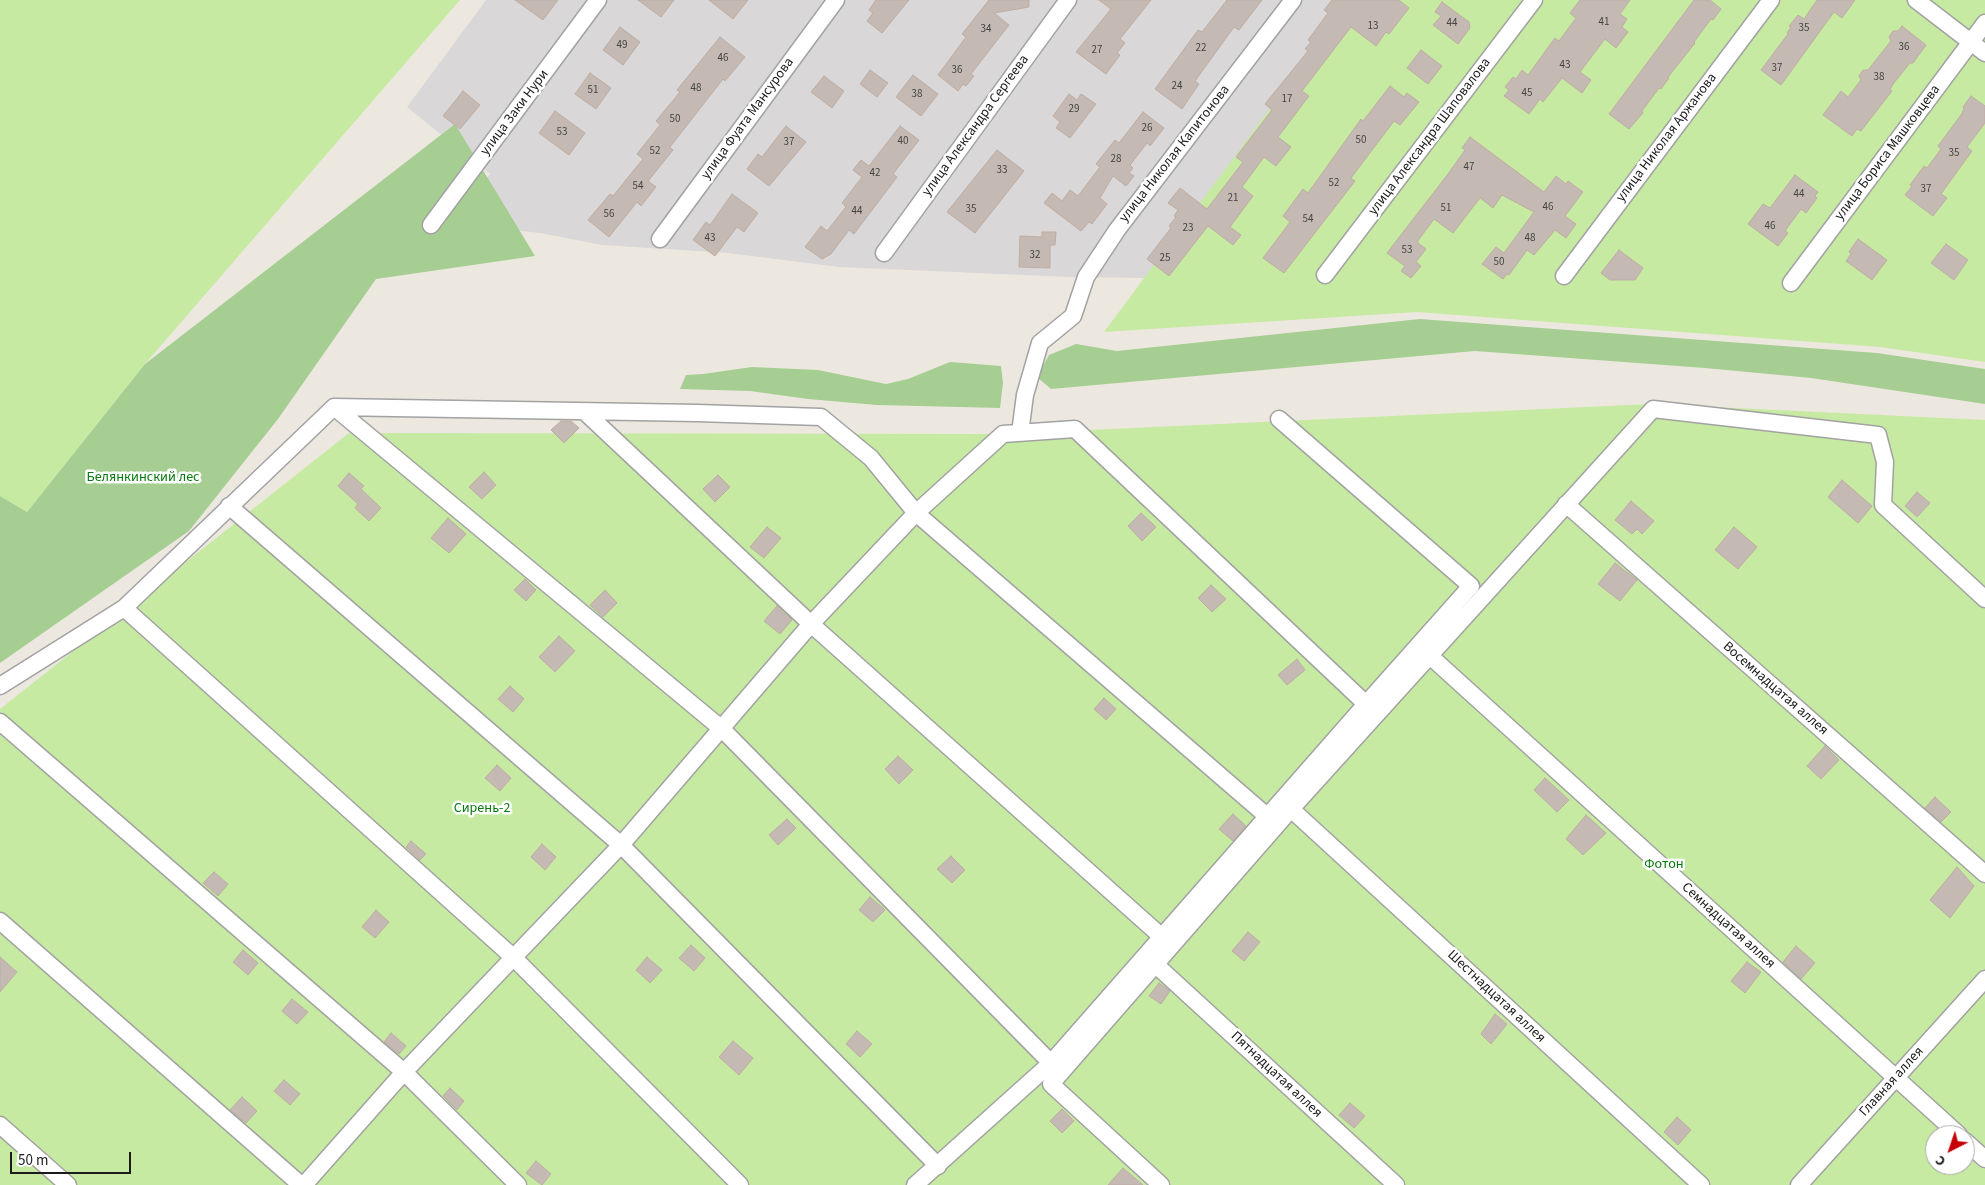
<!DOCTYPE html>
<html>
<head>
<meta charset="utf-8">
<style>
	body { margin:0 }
	#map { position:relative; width:1985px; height:1185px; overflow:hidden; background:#ede8df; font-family:"Source Sans 3",sans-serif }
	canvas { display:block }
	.north { position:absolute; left:1925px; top:1125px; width:50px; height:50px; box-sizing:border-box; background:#fff; border:1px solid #a4a4a4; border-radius:50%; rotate:221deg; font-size:14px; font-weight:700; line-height:20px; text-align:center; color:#1b1b1b }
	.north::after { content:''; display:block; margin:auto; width:18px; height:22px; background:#c50006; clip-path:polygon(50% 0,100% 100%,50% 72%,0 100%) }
	.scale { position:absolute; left:10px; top:1152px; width:121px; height:22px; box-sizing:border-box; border:2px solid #1b1b1b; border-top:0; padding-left:6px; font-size:15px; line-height:18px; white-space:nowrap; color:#1b1b1b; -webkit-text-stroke:4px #fff; paint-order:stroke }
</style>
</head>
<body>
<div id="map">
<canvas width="1985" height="1185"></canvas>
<div class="north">С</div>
<div class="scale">50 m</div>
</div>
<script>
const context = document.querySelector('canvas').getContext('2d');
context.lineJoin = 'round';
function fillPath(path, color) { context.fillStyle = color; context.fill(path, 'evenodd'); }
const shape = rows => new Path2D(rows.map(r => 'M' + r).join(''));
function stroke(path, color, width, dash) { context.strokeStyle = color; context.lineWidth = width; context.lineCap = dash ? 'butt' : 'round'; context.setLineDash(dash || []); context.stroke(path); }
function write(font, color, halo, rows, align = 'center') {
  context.font = font + ' "Source Sans 3",sans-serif'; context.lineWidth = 5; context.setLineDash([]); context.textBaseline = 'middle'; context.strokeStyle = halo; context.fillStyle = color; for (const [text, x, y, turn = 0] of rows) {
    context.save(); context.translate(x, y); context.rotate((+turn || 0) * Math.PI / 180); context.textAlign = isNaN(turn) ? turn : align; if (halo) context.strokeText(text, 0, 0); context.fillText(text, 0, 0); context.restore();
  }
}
const residential = shape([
	[486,0,1985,0,1223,279,1070,277,839,267,728,253,602,245,540,233,450,223,490,174,407,107]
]);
const grass = shape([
	[0,0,460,0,145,364,27,512,0,496],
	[1351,0,1985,0,1985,362,1880,347,1417,312,1104,332],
	[1651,404,1985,420,1985,1185,0,1185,0,709,349,433,1003,434],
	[1935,1135,1965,1135,1965,1165,1935,1165]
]);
const forest = shape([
	[455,124,535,256,376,279,278,419,189,531,0,663,0,496,27,512,145,364],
	[1420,319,1877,353,1985,369,1985,404,1811,378,1705,368,1475,351,1051,389,1037,377,1049,355,1076,344,1117,351],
	[950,362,1001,366,1003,383,1000,408,877,405,808,399,750,391,680,389,686,375,703,374,752,367,818,370,886,384,908,379]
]);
const building = shape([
	[515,0,558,0,543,20,515,0],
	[638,0,674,0,661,17,638,0],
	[709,0,748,0,733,19,709,0],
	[876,0,909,0,882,33,867,21,873,13,869,10,876,0],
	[989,0,1029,0,1029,7,994,13,1009,25,971,74,974,76,966,86,963,84,958,91,938,75,966,37,962,34,989,0],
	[1099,0,1151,0,1120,39,1125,43,1117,53,1120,55,1106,74,1076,52,1111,9,1099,0],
	[1227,0,1262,0,1239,30,1234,27,1195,81,1199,84,1182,109,1155,89,1198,30,1202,32,1227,0],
	[1332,0,1399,0,1409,8,1389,34,1386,32,1376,46,1351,27,1302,91,1309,96,1278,137,1291,147,1276,166,1264,157,1242,187,1253,196,1230,227,1241,235,1233,245,1208,226,1169,276,1147,259,1171,228,1169,226,1176,217,1174,216,1178,210,1168,203,1180,188,1207,209,1243,162,1236,157,1272,110,1265,104,1308,51,1305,49,1311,42,1308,40,1328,13,1324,10,1332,0],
	[1580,0,1630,0,1620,14,1627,19,1622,27,1628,32,1616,48,1605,39,1580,72,1591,80,1582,93,1562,78,1543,102,1540,99,1529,114,1504,96,1509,90,1505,87,1513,77,1516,79,1522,70,1528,75,1555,38,1559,41,1576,18,1570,13,1580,0],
	[1694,0,1710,0,1721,9,1713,20,1711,19,1694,42,1695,43,1668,77,1669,78,1661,89,1659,88,1642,111,1643,113,1629,129,1609,114,1694,0],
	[1817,0,1855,0,1842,18,1834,12,1781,85,1761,70,1788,34,1787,33,1791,27,1789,26,1798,15,1804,19,1817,0],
	[1442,2,1469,22,1470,28,1458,44,1433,25,1441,16,1435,12,1442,2],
	[1902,26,1926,45,1913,63,1910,63,1893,84,1890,90,1892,91,1861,131,1857,129,1852,136,1823,115,1841,91,1848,97,1861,80,1859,76,1863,70,1868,70,1891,41,1889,37,1893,31,1898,31,1902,26],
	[620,27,640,42,623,65,603,50,620,27],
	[720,37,745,57,725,81,723,79,670,147,673,150,648,181,656,187,641,206,637,202,609,237,588,220,610,194,613,196,643,159,637,154,660,125,656,121,680,92,677,90,720,37],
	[1421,50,1442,66,1428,84,1407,68,1421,50],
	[870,70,888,83,877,97,860,84,870,70],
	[590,73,611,88,596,109,575,94,590,73],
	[913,75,938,94,921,116,896,97,913,75],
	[824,76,844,91,832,108,811,92,824,76],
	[1390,86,1404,97,1407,93,1419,102,1400,125,1394,121,1351,178,1355,181,1284,273,1263,258,1290,222,1283,216,1303,189,1308,193,1361,119,1363,121,1390,86],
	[463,91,480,105,460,129,443,116,463,91],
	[1069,94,1077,100,1081,94,1096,104,1070,138,1056,128,1060,122,1053,116,1069,94],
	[1971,96,1985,106,1985,123,1967,147,1972,151,1941,194,1947,198,1933,216,1905,195,1912,186,1910,185,1924,166,1927,168,1941,149,1938,146,1961,115,1964,109,1963,107,1971,96],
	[555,111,585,133,569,155,539,133,555,111],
	[1143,112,1164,128,1150,146,1147,143,1130,165,1133,168,1129,173,1134,176,1126,186,1113,176,1100,198,1107,204,1092,224,1089,222,1081,231,1044,203,1052,193,1062,201,1070,190,1078,196,1100,167,1096,164,1115,140,1119,143,1143,112],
	[786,126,806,142,769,186,747,169,758,154,762,157,786,126],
	[900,126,919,140,893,174,897,177,854,234,849,230,831,254,822,259,805,247,821,226,827,231,846,207,842,203,862,177,853,170,861,160,869,166,900,126],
	[1470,137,1544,192,1556,176,1566,184,1568,181,1583,192,1565,216,1576,224,1566,238,1555,230,1534,255,1527,250,1509,275,1507,274,1503,279,1482,264,1496,247,1504,253,1534,212,1502,195,1493,208,1480,198,1453,233,1434,219,1417,242,1426,249,1416,262,1421,266,1411,278,1401,271,1405,266,1387,253,1448,174,1465,150,1462,148,1470,137],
	[997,150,1024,171,975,233,947,212,997,150],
	[1795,175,1818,192,1815,196,1817,198,1806,213,1801,209,1785,231,1788,233,1778,246,1748,224,1763,204,1770,208,1795,175],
	[732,194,758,213,744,232,737,227,715,256,693,240,706,222,710,225,732,194],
	[1042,232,1056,232,1055,245,1050,245,1050,268,1019,267,1020,236,1042,237,1042,232],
	[1858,239,1887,260,1872,280,1846,261,1851,254,1849,252,1858,239],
	[1946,244,1968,260,1954,280,1931,263,1946,244],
	[1619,250,1643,268,1635,280,1610,280,1601,273,1619,250],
	[561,421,571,421,579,428,564,443,551,430,561,421],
	[484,472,496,485,482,499,469,487,484,472],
	[349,473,364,486,361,489,381,508,369,521,355,508,358,504,338,486,349,473],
	[718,475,730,487,715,502,703,489,718,475],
	[1842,480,1872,506,1858,523,1828,497,1842,480],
	[1917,492,1930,503,1917,517,1905,506,1917,492],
	[1631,501,1654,521,1642,534,1637,529,1632,534,1615,520,1631,501],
	[1141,513,1156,527,1142,541,1128,526,1141,513],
	[448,518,466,534,449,553,431,538,448,518],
	[767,527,781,538,764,558,750,547,767,527],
	[1734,527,1757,547,1738,569,1715,550,1734,527],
	[1615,563,1637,580,1620,601,1598,584,1615,563],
	[525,579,536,590,526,601,514,590,525,579],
	[1211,585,1226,599,1212,612,1198,598,1211,585],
	[605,590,617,603,603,617,590,605,605,590],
	[777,606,792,620,780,634,764,621,777,606],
	[559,636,575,651,555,672,539,657,559,636],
	[1297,659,1305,670,1287,685,1278,675,1297,659],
	[510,686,524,699,513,712,498,699,510,686],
	[1104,698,1116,709,1106,720,1094,709,1104,698],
	[1825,746,1839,760,1821,779,1807,766,1825,746],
	[898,756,913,770,899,784,885,769,898,756],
	[497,765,511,778,500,791,485,778,497,765],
	[1545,778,1569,800,1557,812,1534,790,1545,778],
	[1935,797,1951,812,1941,822,1925,808,1935,797],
	[1233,814,1246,826,1233,841,1219,829,1233,814],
	[1586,815,1606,833,1583,855,1566,839,1586,815],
	[787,819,796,828,778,845,769,835,787,819],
	[411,841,426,854,420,860,406,847,411,841],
	[542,844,556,857,545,870,531,857,542,844],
	[951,856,965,870,952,883,937,869,951,856],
	[1957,867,1974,886,1950,918,1930,900,1957,867],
	[214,872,228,884,218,896,203,883,214,872],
	[870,897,885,910,873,922,859,910,870,897],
	[376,910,389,922,375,938,362,927,376,910],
	[1248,932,1260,942,1244,961,1232,951,1248,932],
	[691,945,705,958,694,971,679,958,691,945],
	[1796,946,1815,963,1801,979,1783,962,1796,946],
	[243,950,258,963,248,975,233,962,243,950],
	[0,957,17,972,0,992,0,957],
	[647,957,662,970,650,983,636,970,647,957],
	[1747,962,1761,972,1745,993,1731,981,1747,962],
	[1159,983,1170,991,1161,1004,1149,996,1159,983],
	[292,999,308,1012,297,1024,282,1011,292,999],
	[1495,1014,1507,1024,1491,1044,1481,1034,1495,1014],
	[857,1031,872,1044,860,1057,846,1044,857,1031],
	[391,1033,406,1046,399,1054,384,1042,391,1033],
	[733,1041,753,1058,739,1075,719,1057,733,1041],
	[284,1080,300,1094,290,1105,274,1091,284,1080],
	[450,1088,464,1101,457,1110,443,1096,450,1088],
	[242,1097,257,1111,246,1123,230,1110,242,1097],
	[1350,1103,1365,1116,1354,1128,1339,1115,1350,1103],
	[1062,1109,1074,1121,1062,1133,1050,1121,1062,1109],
	[1677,1117,1691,1130,1678,1145,1664,1132,1677,1117],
	[536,1161,551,1174,542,1185,526,1173,536,1161],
	[1123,1168,1143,1185,1108,1185,1123,1168]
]);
const minor = shape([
	[1916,0,1985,53],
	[431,225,598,0],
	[660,239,836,0],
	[884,253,1068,0],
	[1325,275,1534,0],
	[1564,276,1771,0],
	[1791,283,1985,23],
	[334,407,722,729,1051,1063],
	[585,412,811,624,1162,937],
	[1279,419,1471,586,1366,704],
	[1020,433,1025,395,1040,343,1073,316,1086,277,1117,230,1293,0],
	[1566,504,1985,874],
	[229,506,621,845,938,1166],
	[124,608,513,957,740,1185],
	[1430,656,1959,1135],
	[0,686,124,608,334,407,697,413,821,417,871,458,916,513,1268,817],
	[0,722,404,1072,518,1185],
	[1291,809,1701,1185],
	[0,921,301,1185],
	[1156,965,1396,1185],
	[0,1125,68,1185],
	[1965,1141,1985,1159],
	[304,1185,404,1072,621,845,811,624,916,513,1003,434,1075,429,1366,704,1051,1063,915,1185],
	[1161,1185,1051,1084,1291,809,1653,409,1878,435,1885,462,1883,505,1985,599],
	[1799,1185,1985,979]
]);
const numberNames = [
	["41",1604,23],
	["44",1452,24],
	["13",1373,27],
	["35",1804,29],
	["34",986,30],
	["49",622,46],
	["36",1904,48],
	["22",1201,49],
	["27",1097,51],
	["46",723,59],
	["43",1565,66],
	["37",1777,69],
	["36",957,71],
	["38",1879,78],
	["24",1177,87],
	["48",696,89],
	["51",593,91],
	["45",1527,94],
	["38",917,95],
	["17",1287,100],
	["29",1074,110],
	["50",675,120],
	["26",1147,129],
	["53",562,133],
	["50",1361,141],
	["40",903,142],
	["37",789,143],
	["52",655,152],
	["35",1954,154],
	["28",1116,160],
	["47",1469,168],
	["33",1002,171],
	["42",875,174],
	["52",1334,184],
	["54",638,187],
	["37",1926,190],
	["44",1799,195],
	["21",1233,199],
	["46",1548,208],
	["51",1446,209],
	["35",971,210],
	["44",857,212],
	["56",609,215],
	["54",1308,220],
	["46",1770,227],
	["23",1188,229],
	["43",710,239],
	["48",1530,239],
	["53",1407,251],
	["32",1035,256],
	["25",1165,259],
	["50",1499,263]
];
const streetNames = [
	["улица Заки Нури",515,113,-53],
	["улица Фуата Мансурова",748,119,-54],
	["улица Александра Сергеева",976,126,-54],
	["улица Александра Шаповалова",1430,137,-53],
	["улица Николая Аржанова",1667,138,-53],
	["улица Бориса Машковцева",1888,153,-53],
	["улица Николая Капитонова",1175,154,-52],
	["Восемнадцатая аллея",1775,689,41],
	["Семнадцатая аллея",1728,926,42],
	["Шестнадцатая аллея",1496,997,43],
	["Пятнадцатая аллея",1276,1075,43],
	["Главная аллея",1892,1082,-48]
];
const parkNames = [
	["Белянкинский лес",143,478],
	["Сирень-2",482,809],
	["Фотон",1664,865]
];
fillPath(residential, '#d9d7d7');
fillPath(grass, '#c7eaa2');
fillPath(forest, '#a6ce92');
fillPath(building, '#c4bab3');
stroke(building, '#bfada2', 1);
stroke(minor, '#a2a2a2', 19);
stroke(minor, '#fff', 16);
write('11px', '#454341', null, numberNames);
write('14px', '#1b1b1b', '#fff', streetNames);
write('14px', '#08790e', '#fff', parkNames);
</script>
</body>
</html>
